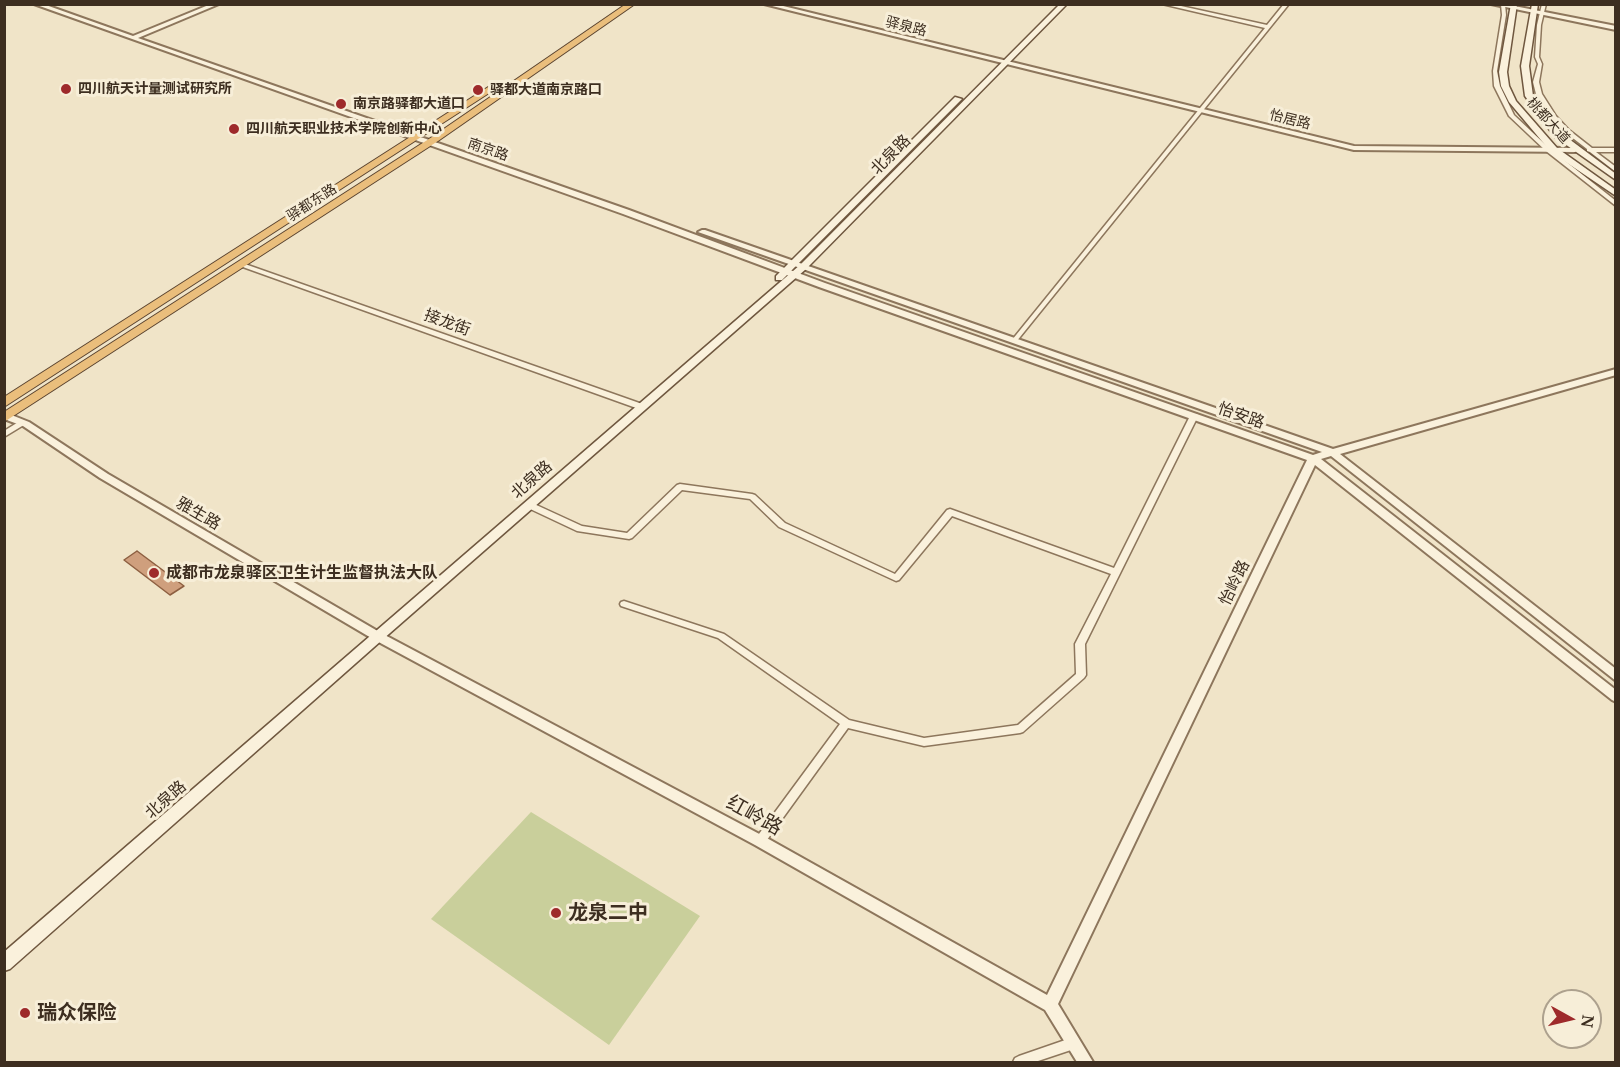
<!DOCTYPE html>
<html>
<head>
<meta charset="utf-8">
<style>
	body { margin:0 }
	#map { position:relative; width:1620px; height:1067px; overflow:hidden; background:#f0e4c8; font-family:"Noto Serif",serif }
	canvas { display:block }
	.frame { position:absolute; inset:0; border:6px solid #3d2e20; pointer-events:none }
	.north { position:absolute; left:1542px; top:989px; width:60px; height:60px; box-sizing:border-box; background:#f7eed8; border:2px solid #ada18e; border-radius:50%; rotate:98deg; font-size:16px; font-weight:700; line-height:24px; text-align:center; color:#3d2e20 }
	.north::after { content:''; display:block; margin:auto; width:21px; height:27px; background:#9e2a2b; clip-path:polygon(50% 0,100% 100%,50% 72%,0 100%) }
</style>
</head>
<body>
<div id="map">
<canvas width="1620" height="1067"></canvas>
<div class="frame"></div>
<div class="north">N</div>
</div>
<script>
const context = document.querySelector('canvas').getContext('2d');
context.lineJoin = 'round';
function fillPath(path, color) { context.fillStyle = color; context.fill(path, 'evenodd'); }
const shape = rows => new Path2D(rows.map(r => 'M' + r).join(''));
function stroke(path, color, width, dash) { context.strokeStyle = color; context.lineWidth = width; context.lineCap = dash ? 'butt' : 'round'; context.setLineDash(dash || []); context.stroke(path); }
function write(font, color, halo, rows, align = 'center') {
  context.font = font + ' "Noto Serif","Noto Sans SC",serif'; context.lineWidth = 6; context.setLineDash([]); context.textBaseline = 'middle'; context.strokeStyle = halo; context.fillStyle = color; for (const [text, x, y, turn = 0] of rows) {
    context.save(); context.translate(x, y); context.rotate((+turn || 0) * Math.PI / 180); context.textAlign = isNaN(turn) ? turn : align; if (halo) context.strokeText(text, 0, 0); context.fillText(text, 0, 0); context.restore();
  }
}
const green = shape([
	[531,812,700,916,609,1045,431,919]
]);
const building = shape([
	[137,551,184,586,170,595,124,560,137,551]
]);
const minor = shape([
	[1162,4,1172,4,1267,25,1284,4,1289,4,1016,342,1012,342,1012,340,1265,28,1162,4],
	[1501,4,1505,4,1506,15,1497,71,1500,86,1514,115,1550,149,1616,201,1616,206,1546,151,1509,116,1494,86,1493,71,1502,15,1501,4],
	[1542,4,1546,4,1541,25,1539,57,1542,64,1539,82,1542,94,1556,116,1569,130,1592,148,1616,148,1616,152,1596,152,1616,167,1616,172,1590,152,1587,151,1587,149,1565,132,1552,118,1536,94,1533,82,1538,64,1535,57,1537,25,1542,4],
	[242,263,645,405,646,407,645,409,639,409,240,266,240,264,242,263],
	[1191,414,1197,414,1198,416,1085,644,1086,675,1084,678,1023,732,1020,733,924,746,848,728,764,844,760,846,756,844,755,841,756,838,840,724,718,638,621,606,620,604,621,602,624,601,724,634,849,720,924,738,1018,725,1076,674,1075,644,1111,574,952,516,899,580,896,581,779,527,750,499,682,490,632,538,629,539,577,531,526,507,525,505,529,502,532,503,582,526,627,533,677,485,680,484,752,494,755,495,785,523,895,574,947,510,950,509,1114,568,1191,414],
	[20,421,23,421,27,423,4,437,4,431,20,421],
	[1074,1037,1078,1039,1080,1043,1078,1047,1074,1049,1035,1062,1013,1062,1015,1058,1019,1056,1074,1037]
]);
const tertiary = shape([
	[34,4,43,4,133,36,211,4,219,4,138,38,629,210,825,283,1313,455,1322,452,698,232,702,230,705,230,1333,449,1616,369,1616,375,1340,454,1616,669,1616,681,1331,456,1321,459,1616,690,1616,702,1612,700,1315,465,1058,1004,1093,1062,1077,1062,1045,1010,755,845,373,639,100,478,23,426,4,419,4,412,29,422,108,474,381,633,765,837,1047,995,1307,460,819,287,623,214,34,4],
	[764,4,775,4,1354,146,1575,148,1579,150,1575,152,1354,150,764,4],
	[1491,4,1504,4,1616,26,1616,30,1491,4]
]);
const secondary = shape([
	[1060,4,1067,4,806,269,382,640,10,969,4,971,4,952,800,265,1060,4],
	[1511,4,1517,4,1507,72,1509,86,1516,101,1557,148,1616,190,1616,196,1551,152,1509,102,1501,86,1499,72,1511,4],
	[1532,4,1538,4,1529,66,1533,96,1561,133,1616,174,1616,180,1555,137,1525,96,1521,66,1532,4],
	[955,97,962,99,782,280,776,280,776,276,955,97]
]);
const trunk = shape([
	[626,4,635,4,438,141,4,422,4,412,432,137,626,4],
	[496,82,503,84,4,407,4,397,496,82]
]);
const markers = [
	[66,89,6,"#9e2a2b"],
	[478,90,6,"#9e2a2b"],
	[341,104,6,"#9e2a2b"],
	[234,129,6,"#9e2a2b"],
	[154,573,6,"#9e2a2b"],
	[556,913,6,"#9e2a2b"],
	[25,1013,6,"#9e2a2b"]
];
const farStreetnames = [
	["驿泉路",906,27,14],
	["怡居路",1290,120,14],
	["桃都大道",1548,121,48],
	["南京路",488,150,19],
	["驿都东路",312,203,-33]
];
const farPoinames = [
	["四川航天计量测试研究所",78,89],
	["驿都大道南京路口",490,90],
	["南京路驿都大道口",353,104],
	["四川航天职业技术学院创新中心",246,129]
];
const streetNames = [
	["北泉路",891,155,-45],
	["接龙街",447,323,20],
	["怡安路",1241,416,19],
	["北泉路",532,480,-41],
	["雅生路",198,514,30],
	["怡岭路",1235,583,-64],
	["北泉路",166,800,-41]
];
const poiNames = [
	["成都市龙泉驿区卫生计生监督执法大队",166,573]
];
const nearStreetnames = [
	["红岭路",754,816,29]
];
const nearPoinames = [
	["龙泉二中",568,913],
	["瑞众保险",37,1013]
];
fillPath(green, '#c9cf9b');
fillPath(building, '#cf9f7d');
stroke(building, '#8d5f41', 1.5);
stroke(minor, '#8d765c', 3);
stroke(tertiary, '#8d765c', 4);
stroke(secondary, '#6f573f', 3);
stroke(trunk, '#5b4430', 2);
fillPath(minor, '#faf1dc');
fillPath(tertiary, '#faf1dc');
fillPath(secondary, '#faf1dc');
fillPath(trunk, '#eabe7c');
for (const [x, y, r, color] of markers) { const dot = new Path2D(); dot.arc(x, y, r, 0, 2 * Math.PI); context.fillStyle = color; context.fill(dot); stroke(dot, '#f7eed8', 2); }
write('14px', '#3d2e20', '#f7eed8', farStreetnames);
write('bold 14px', '#3d2e20', '#f7eed8', farPoinames, 'left');
write('16px', '#3d2e20', '#f7eed8', streetNames);
write('bold 16px', '#3d2e20', '#f7eed8', poiNames, 'left');
write('20px', '#3d2e20', '#f7eed8', nearStreetnames);
write('bold 20px', '#3d2e20', '#f7eed8', nearPoinames, 'left');
</script>
</body>
</html>
